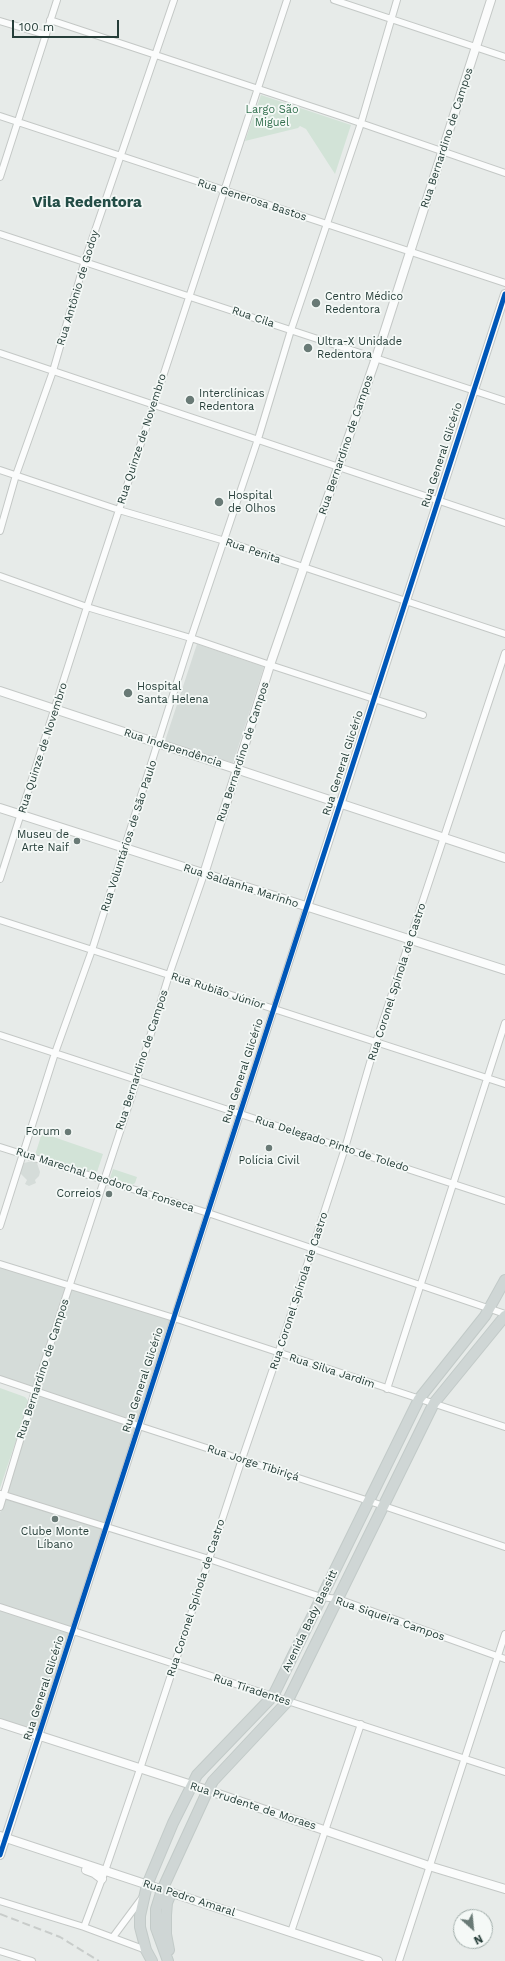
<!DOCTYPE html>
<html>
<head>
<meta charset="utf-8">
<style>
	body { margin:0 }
	#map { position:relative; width:505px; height:1961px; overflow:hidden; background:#e7ebe9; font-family:"Work Sans",sans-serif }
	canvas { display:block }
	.north { position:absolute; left:453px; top:1909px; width:40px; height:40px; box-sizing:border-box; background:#f5f9f7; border:1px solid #a2aeab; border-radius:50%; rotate:153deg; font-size:11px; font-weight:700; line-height:16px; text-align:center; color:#253d38 }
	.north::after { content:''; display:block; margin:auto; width:14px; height:18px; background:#697a76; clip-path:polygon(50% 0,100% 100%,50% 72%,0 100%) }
	.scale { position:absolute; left:12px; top:20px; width:107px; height:18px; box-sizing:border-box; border:2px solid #253d38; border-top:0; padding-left:5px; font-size:12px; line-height:14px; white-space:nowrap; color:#253d38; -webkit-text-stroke:3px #f5f9f7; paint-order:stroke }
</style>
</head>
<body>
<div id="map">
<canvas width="505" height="1961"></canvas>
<div class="north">N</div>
<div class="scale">100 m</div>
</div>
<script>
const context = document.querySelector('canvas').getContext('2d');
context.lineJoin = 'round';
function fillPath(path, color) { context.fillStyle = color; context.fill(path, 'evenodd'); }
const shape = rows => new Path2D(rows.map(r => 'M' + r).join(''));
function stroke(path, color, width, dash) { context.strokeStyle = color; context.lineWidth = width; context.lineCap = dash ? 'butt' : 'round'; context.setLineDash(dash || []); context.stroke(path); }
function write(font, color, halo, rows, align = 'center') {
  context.font = font + ' "Work Sans",sans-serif'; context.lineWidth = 3.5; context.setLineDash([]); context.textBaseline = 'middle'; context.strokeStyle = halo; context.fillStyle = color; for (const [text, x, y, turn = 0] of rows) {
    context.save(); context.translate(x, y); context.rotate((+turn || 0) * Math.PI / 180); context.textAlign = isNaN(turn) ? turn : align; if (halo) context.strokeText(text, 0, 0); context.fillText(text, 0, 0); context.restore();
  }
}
const built = shape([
	[197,644,264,667,233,763,165,741],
	[32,1161,37,1163,40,1172,39,1176,35,1180,36,1183,29,1186,25,1184,27,1180,21,1174,21,1169,24,1163],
	[0,1265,171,1320,37,1734,0,1722,0,1513,39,1389,0,1376]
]);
const green = shape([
	[261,95,351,125,335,174,306,129,300,126,298,128,245,141],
	[42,1133,103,1154,96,1175,35,1155],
	[113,1169,137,1177,135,1183,132,1185,110,1178],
	[0,1388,25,1397,29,1402,0,1488]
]);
const minor = shape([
	[334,0,505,57],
	[50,20,343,117,505,173],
	[0,21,46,35],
	[0,116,505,283],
	[0,177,57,0],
	[0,234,505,401],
	[0,353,505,523],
	[0,470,119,510,225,541,505,634],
	[0,531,16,475,53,371,85,260,174,0],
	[0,576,87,607,191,638,270,665,423,715],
	[0,879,87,607,287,0],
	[0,920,505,1084],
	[0,1035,505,1201],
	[0,1147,208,1213,505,1314],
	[0,1226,55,1053,92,950,191,638,258,439,291,330,361,123,397,0],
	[0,1264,174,1318,505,1427],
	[0,1379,139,1426,369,1501,505,1547],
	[387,1389,505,1023],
	[1,1494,209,1559,321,1597,338,1599,505,1659],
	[0,1507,35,1391,132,1095,169,975,204,874],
	[0,1607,505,1772],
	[39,1736,307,907],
	[0,1901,84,1927,146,1950],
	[84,1927,105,1871,140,1769,242,1459,278,1354,345,1148,376,1042,505,653],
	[291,1932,361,1724],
	[113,1937,142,1898],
	[0,1951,32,1961],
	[399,1961,505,1634]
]);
const tertiary = shape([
	[0,691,505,858],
	[0,808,505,970],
	[204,874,270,665,376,358,491,0],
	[307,907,505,294],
	[0,1723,201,1788,429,1866,505,1889],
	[0,1836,378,1961],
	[0,1855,39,1736],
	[86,1870,94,1873,102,1879]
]);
const primary = shape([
	[169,1950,166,1934,166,1915,167,1903,171,1893],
	[152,1961,146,1950,140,1927,140,1916,147,1885,173,1823,197,1775,273,1696,419,1399,485,1316,505,1280],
	[168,1961,156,1928,156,1909,162,1890,208,1790,213,1781,287,1702,434,1403,505,1316]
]);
const rail = shape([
	[0,1914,60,1937,99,1961]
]);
const cycleway = shape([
	[0,1855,505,294]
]);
const markers = [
	[316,303,5,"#697a76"],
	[308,348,5,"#697a76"],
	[190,400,5,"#697a76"],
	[219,502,5,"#697a76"],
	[128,693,5,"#697a76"],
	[77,841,4,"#697a76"],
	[68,1132,4,"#697a76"],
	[269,1148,4,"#697a76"],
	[109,1194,4,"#697a76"],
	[55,1519,4,"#697a76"]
];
const parkNames = [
	["Largo São",272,110],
	["Miguel",272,123]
];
const streetNames = [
	["Rua Bernardino de Campos",447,138,-72],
	["Rua Generosa Bastos",252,200,18],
	["Rua Antônio de Godoy",78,288,-73],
	["Rua Cila",253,317,19],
	["Rua Quinze de Novembro",142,439,-72],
	["Rua Bernardino de Campos",346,445,-71],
	["Rua General Glicério",442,455,-72],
	["Rua Penita",253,551,19],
	["Rua Quinze de Novembro",43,748,-72],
	["Rua Independência",173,748,18],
	["Rua Bernardino de Campos",243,752,-72],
	["Rua General Glicério",343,763,-72],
	["Rua Voluntários de São Paulo",129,836,-72],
	["Rua Saldanha Marinho",241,886,18],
	["Rua Coronel Spínola de Castro",397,982,-72],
	["Rua Rubião Júnior",218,991,18],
	["Rua Bernardino de Campos",142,1060,-72],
	["Rua General Glicério",243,1071,-72],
	["Rua Delegado Pinto de Toledo",332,1144,18],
	["Rua Marechal Deodoro da Fonseca",105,1180,18],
	["Rua Coronel Spínola de Castro",299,1291,-72],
	["Rua Bernardino de Campos",43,1369,-72],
	["Rua Silva Jardim",332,1371,18],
	["Rua General Glicério",143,1380,-72],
	["Rua Jorge Tibiriçá",253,1463,18],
	["Rua Coronel Spínola de Castro",196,1598,-72],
	["Rua Siqueira Campos",390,1619,19],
	["Avenida Bady Bassitt",310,1621,-64],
	["Rua General Glicério",44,1688,-72],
	["Rua Tiradentes",252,1690,18],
	["Rua Prudente de Moraes",253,1806,18],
	["Rua Pedro Amaral",189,1898,18]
];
const poiNames = [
	["Centro Médico",325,297],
	["Redentora",325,310],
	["Ultra-X Unidade",317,342],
	["Redentora",317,355],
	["Interclínicas",199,394],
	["Redentora",199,407],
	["Hospital",228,496],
	["de Olhos",228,509],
	["Hospital",137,687],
	["Santa Helena",137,700],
	["Museu de",69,835,"right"],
	["Arte Naif",69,848,"right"],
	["Forum",60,1132,"right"],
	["Polícia Civil",269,1161,"center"],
	["Correios",101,1194,"right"],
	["Clube Monte",55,1532,"center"],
	["Líbano",55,1545,"center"]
];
const districtNames = [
	["Vila Redentora",87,203]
];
fillPath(built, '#d5dcd9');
fillPath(green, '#d2e3d7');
stroke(minor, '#c4c8c6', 8);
stroke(tertiary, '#c4c8c6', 10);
stroke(primary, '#c2cac8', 12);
stroke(minor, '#fbfcfc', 6);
stroke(tertiary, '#fbfcfc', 8);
stroke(primary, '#cfd6d5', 10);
stroke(rail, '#c8ccca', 2, [8, 4]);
stroke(cycleway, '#0057b8', 5);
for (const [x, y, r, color] of markers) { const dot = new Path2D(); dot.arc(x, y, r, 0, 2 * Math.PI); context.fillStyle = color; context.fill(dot); stroke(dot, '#f5f9f7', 1.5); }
write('11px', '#33704f', '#f5f9f7', parkNames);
write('11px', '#253d38', '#f5f9f7', streetNames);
write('11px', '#253d38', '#f5f9f7', poiNames, 'left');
write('bold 15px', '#234d46', '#f5f9f7', districtNames);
</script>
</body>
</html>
